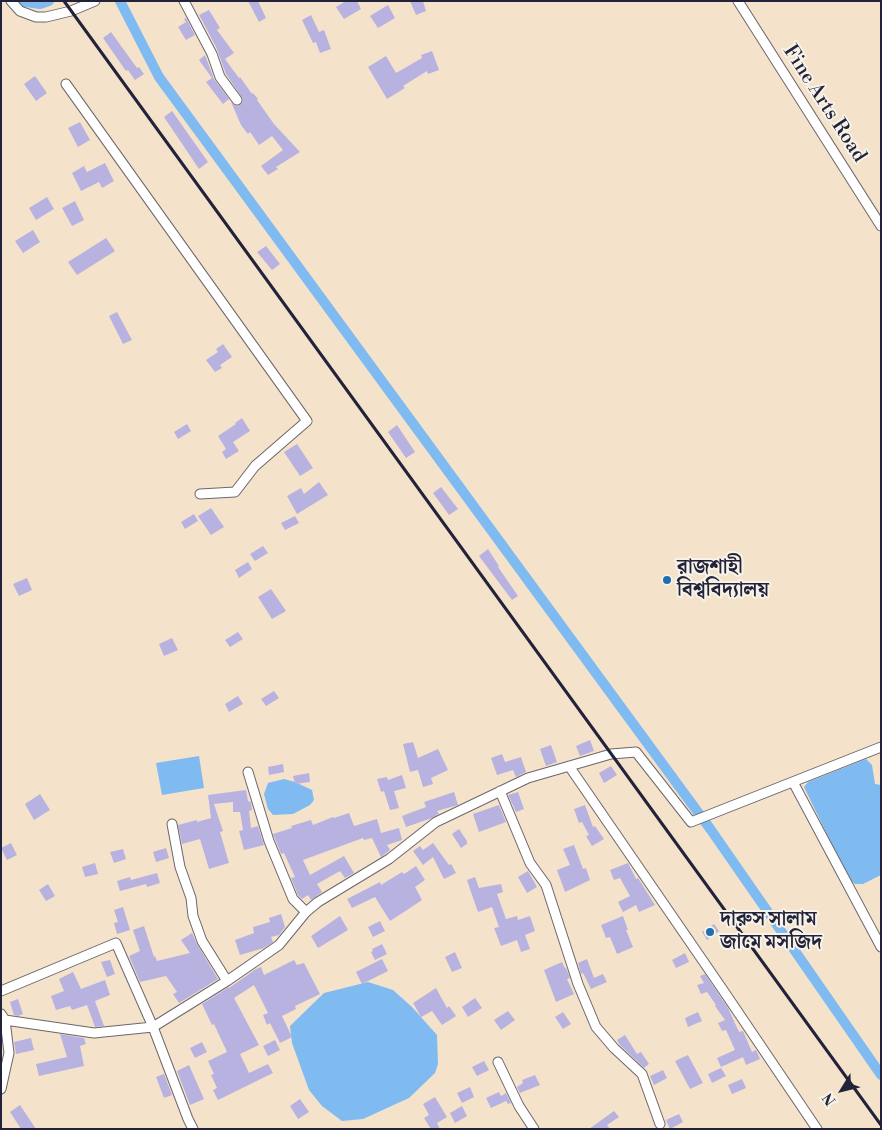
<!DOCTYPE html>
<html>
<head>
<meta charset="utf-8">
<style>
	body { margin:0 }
	#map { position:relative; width:882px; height:1130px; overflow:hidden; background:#f4e3ca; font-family:"Libre Bodoni",serif }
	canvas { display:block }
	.frame { position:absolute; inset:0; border:2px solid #22223b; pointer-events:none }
	.north { position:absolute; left:817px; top:1065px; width:50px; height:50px; -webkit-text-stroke:4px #f7f3e8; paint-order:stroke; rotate:234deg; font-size:14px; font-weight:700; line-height:20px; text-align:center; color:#22223b }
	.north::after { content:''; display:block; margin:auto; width:18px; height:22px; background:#22223b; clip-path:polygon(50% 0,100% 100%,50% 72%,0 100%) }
</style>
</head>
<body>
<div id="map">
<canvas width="882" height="1130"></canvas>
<div class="frame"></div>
<div class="north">N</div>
</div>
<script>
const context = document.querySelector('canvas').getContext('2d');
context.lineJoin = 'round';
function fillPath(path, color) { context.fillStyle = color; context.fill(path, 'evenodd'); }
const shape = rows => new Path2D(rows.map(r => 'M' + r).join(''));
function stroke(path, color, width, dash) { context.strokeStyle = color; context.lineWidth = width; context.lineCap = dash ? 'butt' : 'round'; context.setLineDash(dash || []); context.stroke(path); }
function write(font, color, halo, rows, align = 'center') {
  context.font = font + ' "Libre Bodoni","Noto Serif Bengali",serif'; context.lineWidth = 4; context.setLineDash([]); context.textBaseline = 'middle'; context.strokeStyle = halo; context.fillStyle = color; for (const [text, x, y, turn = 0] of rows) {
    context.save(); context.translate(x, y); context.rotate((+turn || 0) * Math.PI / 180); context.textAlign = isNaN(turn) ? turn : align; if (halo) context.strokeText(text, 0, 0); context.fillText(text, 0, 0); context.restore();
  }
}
const water = shape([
	[199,756,204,788,162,795,156,763],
	[866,759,872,765,875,784,881,785,881,875,863,884,855,884,848,878,804,787,808,782],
	[284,779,295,782,312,790,314,800,310,805,293,814,273,815,268,809,264,794,268,783],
	[368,982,393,990,412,1007,437,1035,438,1064,435,1073,409,1098,363,1119,342,1121,322,1106,309,1090,292,1043,290,1026,324,993]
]);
const canal = shape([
	[20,1,40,4,49,1],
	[120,1,159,77,711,830,881,1075]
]);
const building = shape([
	[248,1,258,1,266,18,259,22],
	[346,1,357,1,361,9,344,19,336,7],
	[410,1,423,1,426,11,416,15],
	[388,5,395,18,378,28,370,16],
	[209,10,220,28,217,30,234,53,225,59,239,78,240,77,252,94,253,93,258,99,257,100,274,124,300,152,276,167,278,169,268,175,261,166,283,150,272,136,259,145,250,132,248,134,241,125,231,102,234,105,238,106,242,103,243,99,226,74,216,47,197,11,199,15],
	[311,15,319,32,324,30,331,49,320,53,316,42,313,43,302,20],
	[186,18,195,35,186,40,178,27,186,22,184,19],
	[111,32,137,68,139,67,144,74,135,80,128,70,126,71,103,38],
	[432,51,439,70,428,74,427,71,403,86,405,88,387,99,368,67,386,56,396,73,422,58,421,55],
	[205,55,214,79,229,99,223,104,206,82,212,78,199,60],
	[35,76,47,93,36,101,24,84],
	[172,111,208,162,199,169,164,117],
	[80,122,90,140,78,147,68,128],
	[105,163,114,181,102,188,99,182,81,191,72,173,84,166,87,172],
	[47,197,54,209,36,220,29,208],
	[75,201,84,220,72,226,62,208],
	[33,230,40,242,23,253,15,241],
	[106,238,115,251,77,275,68,262],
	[266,246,280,264,272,270,257,252],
	[117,312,132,340,123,344,109,316],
	[223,344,232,357,220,365,222,368,215,372,206,360,218,352,216,349],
	[242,418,250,431,233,442,239,451,226,459,222,452,226,449,218,436,236,424,235,423],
	[187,424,191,431,178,439,174,432],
	[397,425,415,452,406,458,388,432],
	[297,444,313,468,300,476,284,452],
	[319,482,328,495,297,514,287,496,301,488,304,494],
	[441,487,458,509,449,515,433,493],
	[211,508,224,527,211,535,198,516],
	[194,514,198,521,185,529,181,522],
	[295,516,299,523,285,530,281,523],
	[263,546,268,553,255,561,250,554],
	[488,549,499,566,498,567,518,596,512,600,479,556],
	[248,562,252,569,239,578,235,570],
	[27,578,32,590,19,596,13,584],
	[271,589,286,611,272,619,258,597],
	[238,632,243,639,230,647,225,640],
	[172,638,178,650,164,656,159,644],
	[274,691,279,698,266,706,261,699],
	[238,696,243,704,229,712,225,704],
	[590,740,594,751,580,756,576,746],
	[413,742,418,758,438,749,448,770,431,778,433,784,423,787,418,770,410,772,403,744],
	[551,745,557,762,546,766,540,749],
	[502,754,505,762,521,757,526,772,516,777,513,770,497,775,491,758],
	[283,764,284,772,269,775,268,767],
	[611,766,617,775,604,783,599,773],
	[309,773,310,782,295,784,293,776],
	[402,775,406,788,394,791,399,808,390,810,384,791,381,792,377,779,387,777,388,780],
	[246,790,248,801,251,802,252,810,249,811,251,828,258,826,264,845,244,850,239,831,243,830,240,812,233,812,233,802,214,804,223,831,220,832,229,863,209,869,200,839,182,844,178,825,197,820,197,822,211,818,208,795],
	[454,792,458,805,437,811,439,814,432,818,406,827,402,816,426,807,424,802],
	[518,792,524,809,516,812,508,795],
	[40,794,50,810,34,820,25,804],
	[499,805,506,822,479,832,473,814],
	[585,805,593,827,595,826,604,839,592,846,586,836,589,835,582,822,579,823,574,809],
	[349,813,354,826,377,819,381,833,399,828,402,840,387,845,390,850,381,857,372,838,364,840,363,838,303,860,310,875,344,856,354,873,345,878,340,871,317,884,322,892,311,900,308,895,302,899,298,895,291,878,295,877,284,853,281,854,273,834,292,828,291,826,311,820,313,825,333,817,334,818],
	[459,829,467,841,467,844,461,848,452,834],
	[11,843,17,855,7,860,1,848],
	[433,843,449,865,451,864,456,873,444,879,433,857,423,865,413,851,420,846,423,850],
	[574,845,583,869,586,868,590,880,565,892,557,870,570,865,563,849],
	[166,848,169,858,156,862,153,852],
	[123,849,126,859,114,863,110,852],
	[95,863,98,874,85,877,82,867],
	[628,863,636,879,638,878,655,905,639,912,636,905,623,912,618,902,630,896,620,878,614,880,610,870],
	[416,866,425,880,415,887,422,900,404,912,390,921,375,897,352,908,347,899,380,882,381,885,402,872,404,874],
	[528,871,537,887,527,893,518,877],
	[157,873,160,883,147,887,146,884,120,891,117,881,130,877,131,880],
	[475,877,479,888,501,884,503,892,497,894,506,919,517,916,518,920,530,916,535,931,525,935,530,949,521,952,517,940,501,946,494,928,499,927,492,907,478,912,472,895,467,880],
	[48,884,55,896,46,901,39,890],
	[123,907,130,930,117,934,114,923,118,922,114,910],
	[281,914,285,927,279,935,271,937,273,942,264,948,240,955,235,940,254,933,253,927,270,922,269,918],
	[340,916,348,930,318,948,311,936],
	[623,916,628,930,626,930,633,947,617,954,610,937,606,938,601,925],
	[380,921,385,931,373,937,368,927],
	[714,924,719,931,707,940,702,932],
	[144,926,154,957,155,956,157,961,190,953,181,940,192,933,197,944,218,979,179,1003,173,994,177,992,166,976,140,982,129,956,140,951,133,930],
	[382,944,387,954,375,960,371,952,373,951,372,949],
	[455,952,462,968,452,972,445,957],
	[685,953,689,962,676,968,672,960],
	[382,959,388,971,362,984,356,972],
	[587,959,594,978,603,974,607,982,591,989,583,973,581,974,578,963],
	[110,960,115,974,107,977,101,962],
	[294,960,297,965,304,963,320,994,295,1006,296,1009,282,1016,292,1037,280,1043,270,1023,267,1025,263,1015,268,1013,254,985,234,998,259,1045,240,1054,249,1073,268,1064,273,1073,218,1100,213,1090,217,1088,211,1075,214,1074,208,1061,227,1052,214,1024,212,1025,202,1004,229,987,229,988,256,969,261,967,264,975],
	[562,962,565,968,566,968,570,978,567,979,574,994,556,1002,544,970],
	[73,972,81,989,105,980,110,995,95,1001,104,1026,95,1027,87,1005,72,1010,70,1006,56,1010,51,996,64,991,59,979],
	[705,974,728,1008,739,1032,743,1031,752,1052,756,1050,760,1059,746,1065,743,1057,721,1067,717,1058,735,1050,726,1030,722,1031,718,1023,725,1020,715,1006,716,1005,707,992,701,994,697,985,704,983,700,976],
	[436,988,447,1008,449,1006,456,1016,442,1025,432,1011,421,1017,413,1003],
	[475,998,482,1008,468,1017,462,1007],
	[18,999,23,1014,18,1016,14,1015,10,1002],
	[508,1011,515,1020,501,1030,494,1020],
	[563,1012,571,1024,563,1029,555,1017],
	[698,1012,702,1021,688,1027,685,1018],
	[60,1034,84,1038,86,1044,80,1046,84,1066,39,1076,36,1064,67,1057],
	[625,1035,637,1054,641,1052,649,1064,644,1068,620,1045,617,1040],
	[31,1038,34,1050,16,1054,14,1042],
	[275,1040,280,1050,268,1056,263,1046],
	[202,1042,207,1052,195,1058,190,1048],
	[688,1055,703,1083,690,1089,675,1061],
	[484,1061,489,1070,477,1076,472,1067],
	[189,1065,204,1099,190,1105,177,1071],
	[721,1068,726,1076,712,1083,708,1074],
	[663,1070,667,1078,654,1085,650,1076],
	[164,1074,172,1095,164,1098,156,1077],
	[535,1075,540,1085,520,1093,517,1087,523,1083,522,1080],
	[742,1079,746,1088,732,1094,728,1085],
	[470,1087,474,1097,462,1103,457,1093],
	[499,1092,501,1096,506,1093,511,1103,508,1104,506,1101,491,1108,486,1098],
	[435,1097,447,1117,437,1123,440,1129,431,1129,424,1118,429,1115,423,1104],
	[300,1099,309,1112,298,1119,290,1106],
	[20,1105,36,1129,21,1129,10,1112],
	[462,1106,467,1116,455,1123,450,1113],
	[614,1111,619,1117,607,1125,610,1129,589,1129],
	[679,1114,683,1122,670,1129,666,1120]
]);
const street = shape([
	[11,1,20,11,36,17,46,17,71,11,95,1],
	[184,1,212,54,220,77,237,100],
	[738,1,881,226],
	[66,84,307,421,255,466,235,492,200,494],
	[569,766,723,990,817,1129],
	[248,772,269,841,293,899,306,912],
	[793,782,881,947],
	[500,791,530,863,546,885,578,984,596,1027,614,1048,642,1074,660,1124],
	[172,824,180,867,191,898,193,916,202,941,227,981],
	[1,991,116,943,153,1027,188,1119,193,1129],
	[1,1014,5,1020,94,1033,153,1027,227,981,279,945,306,912,318,902,389,859,436,822,528,778,611,754,636,752,691,822,881,747],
	[498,1062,519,1106,534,1129],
	[1,1089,9,1053,5,1020]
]);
const rail = shape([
	[64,1,881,1125]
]);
const markers = [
	[667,580,5,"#1f6fb2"],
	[710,932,5,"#1f6fb2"]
];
const streetNames = [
	["Fine Arts Road",824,104,57]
];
const poiNames = [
	["রাজশাহী",677,568],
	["বিশ্ববিদ্যালয়",677,591],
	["দারুস সালাম",720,920],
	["জামে মসজিদ",720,943]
];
fillPath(water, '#7fbaf1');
stroke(canal, '#7fbaf1', 10);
fillPath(building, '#b8b2e0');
stroke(street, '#6c666d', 11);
stroke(street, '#fff', 9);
stroke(rail, '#22223b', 3);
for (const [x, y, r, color] of markers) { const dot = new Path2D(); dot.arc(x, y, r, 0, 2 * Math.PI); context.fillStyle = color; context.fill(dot); stroke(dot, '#f7f3e8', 2); }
write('20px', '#22223b', '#f7f3e8', streetNames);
write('bold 20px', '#22223b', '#f7f3e8', poiNames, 'left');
</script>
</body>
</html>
